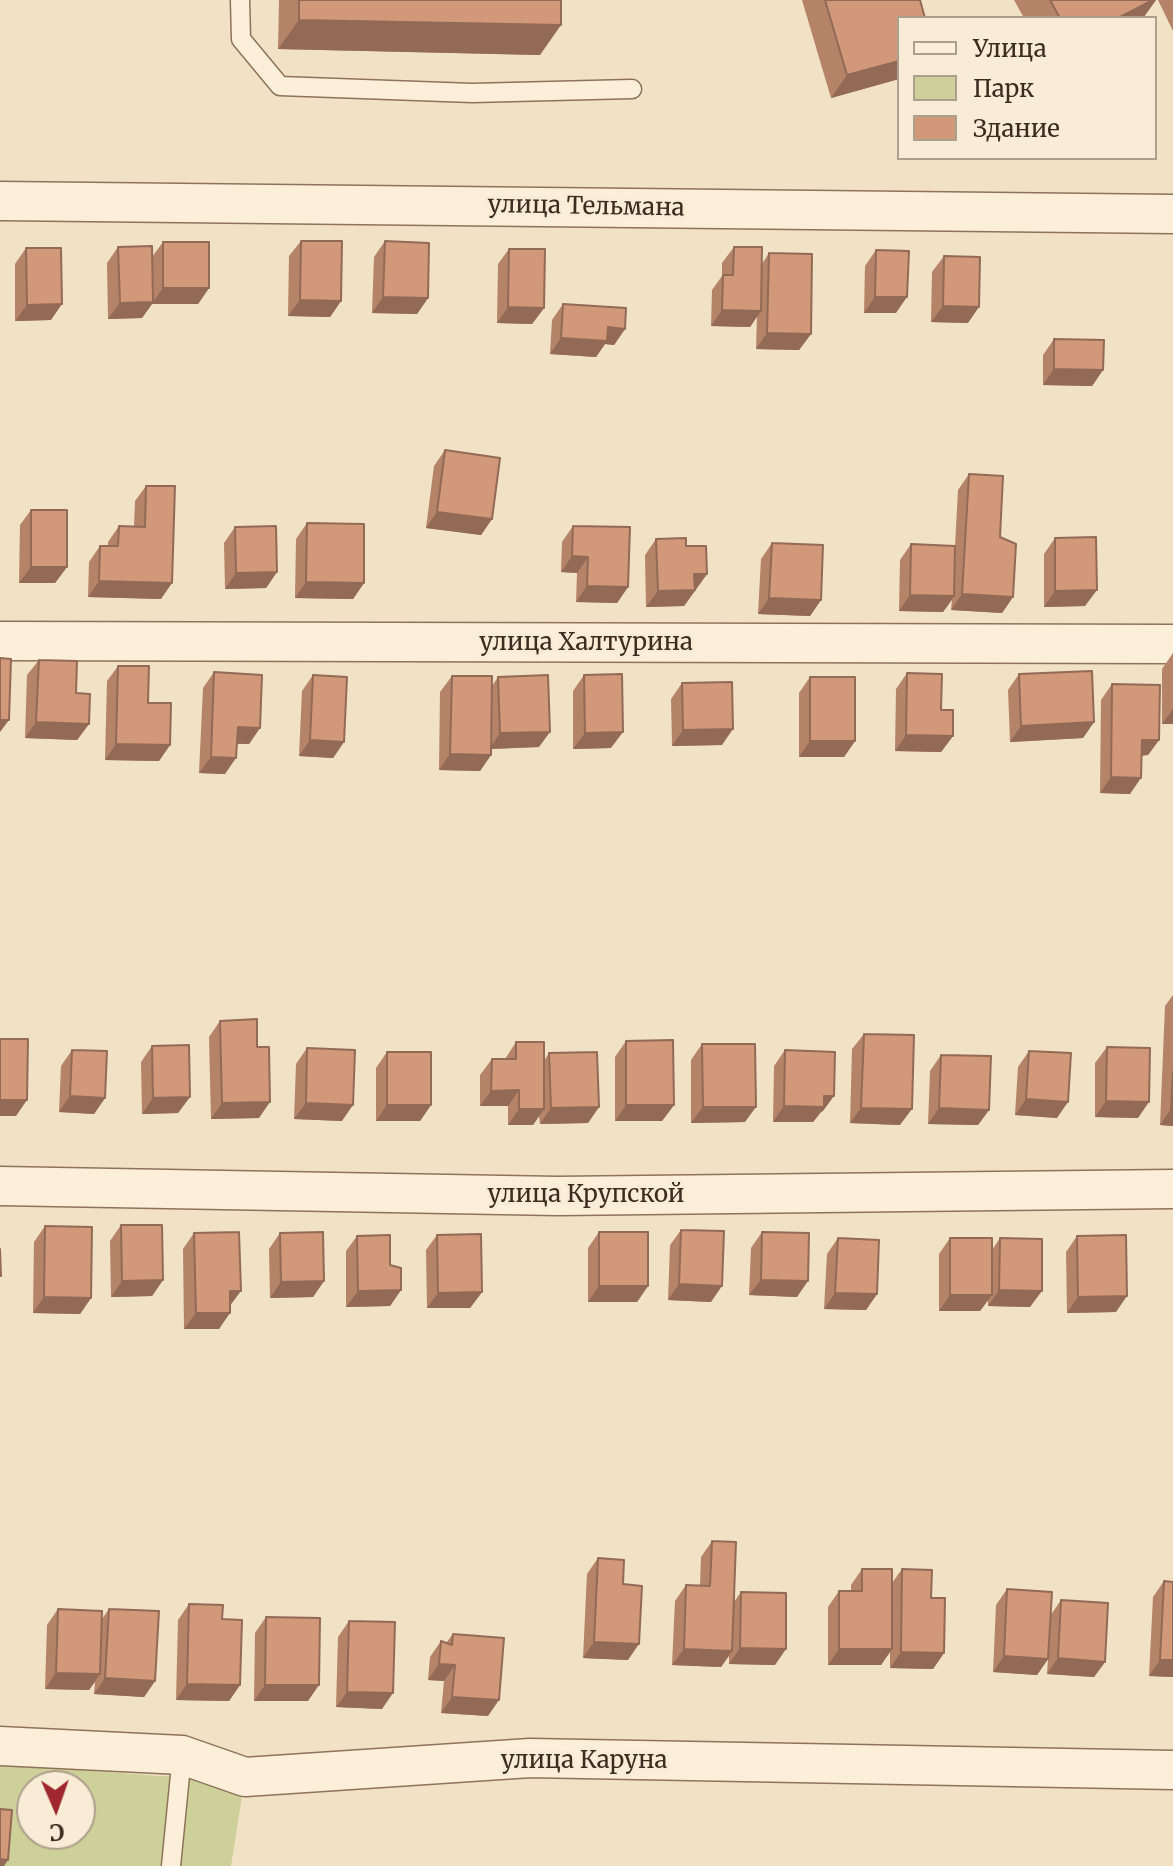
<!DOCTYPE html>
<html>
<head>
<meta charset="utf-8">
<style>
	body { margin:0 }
	#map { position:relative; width:1173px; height:1866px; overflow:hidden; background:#f1e1c5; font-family:Merriweather,serif }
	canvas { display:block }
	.legend { position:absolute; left:897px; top:16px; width:260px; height:144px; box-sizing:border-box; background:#f8ecd6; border:2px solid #ad9f8d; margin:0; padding:10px 14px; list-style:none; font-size:24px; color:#3d2b1f }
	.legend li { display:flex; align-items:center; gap:16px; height:40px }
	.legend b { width:40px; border:2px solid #ad9f8d }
	.north { position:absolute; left:16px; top:1770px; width:80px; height:80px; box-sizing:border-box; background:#f8ecd6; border:2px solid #ad9f8d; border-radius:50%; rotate:178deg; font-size:22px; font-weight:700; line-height:32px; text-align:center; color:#3d2b1f }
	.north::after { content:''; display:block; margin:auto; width:28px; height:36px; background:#a0262f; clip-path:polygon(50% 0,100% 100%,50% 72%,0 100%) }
</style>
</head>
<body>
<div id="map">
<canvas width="1173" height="1866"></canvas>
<ul class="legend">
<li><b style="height:10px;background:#fbefda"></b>Улица</li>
<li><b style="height:22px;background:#cdd098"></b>Парк</li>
<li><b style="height:22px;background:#d19879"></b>Здание</li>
</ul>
<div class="north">С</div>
</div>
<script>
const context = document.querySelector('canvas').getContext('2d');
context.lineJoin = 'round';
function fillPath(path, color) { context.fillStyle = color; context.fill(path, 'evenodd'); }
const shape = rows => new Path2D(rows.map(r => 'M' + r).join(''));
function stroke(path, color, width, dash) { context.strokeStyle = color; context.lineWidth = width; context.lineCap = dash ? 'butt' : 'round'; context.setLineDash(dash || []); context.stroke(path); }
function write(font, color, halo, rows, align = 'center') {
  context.font = font + ' Merriweather,serif'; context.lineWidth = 6; context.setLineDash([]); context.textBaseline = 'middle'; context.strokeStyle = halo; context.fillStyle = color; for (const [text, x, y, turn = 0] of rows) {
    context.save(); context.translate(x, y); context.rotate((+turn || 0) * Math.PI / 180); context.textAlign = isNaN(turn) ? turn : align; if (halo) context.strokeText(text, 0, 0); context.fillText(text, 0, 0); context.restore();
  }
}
const green = shape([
	[0,1764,160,1776,245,1777,231,1866,0,1866],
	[32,1786,80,1786,80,1834,32,1834]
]);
const service = shape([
	[240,0,241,39,280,86,472,93,632,89],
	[171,1866,182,1755]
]);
const minor = shape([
	[0,201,1173,214],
	[0,641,1173,644],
	[0,1186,558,1196,1173,1189],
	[0,1746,182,1755,245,1777,530,1758,1173,1770]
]);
const wall = shape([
	[279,0,561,0,540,55,278,49],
	[802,0,920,0,899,18,899,79,831,98],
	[1014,0,1156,0,1143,18,1024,18],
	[1158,0,1173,0,1173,31],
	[301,241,341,301,330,317,288,316,289,256],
	[385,241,428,298,417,314,372,313,374,257],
	[163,242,209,288,198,304,152,304,142,318,108,319,107,263,118,247,152,257],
	[734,247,762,264,769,253,811,334,799,350,756,349,757,316,750,327,711,326,712,290,722,276,722,263],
	[26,248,51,320,15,321,15,264],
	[509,249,544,308,532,324,497,323,498,264],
	[876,250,896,313,864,313,865,266],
	[944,256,968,323,931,322,932,272],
	[563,304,625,329,614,345,605,344,596,357,550,354,552,320],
	[1054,339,1103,370,1092,386,1043,385,1043,355],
	[445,450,492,519,481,535,426,528,434,466],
	[969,474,1000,537,1013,597,1002,613,951,610,952,600,943,612,899,611,900,560,911,544,955,546,958,490],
	[146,486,161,599,88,597,89,562,100,546,108,546,108,542,119,526,134,526,135,501],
	[31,510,67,567,55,583,19,583,20,525],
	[307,523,364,583,353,599,295,598,296,539],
	[573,526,628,587,617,603,576,602,577,573,561,572,562,542],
	[235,527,277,572,266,588,225,589,224,543],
	[1055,538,1085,606,1044,607,1044,554],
	[656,539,686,546,707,574,684,606,646,607,645,555],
	[772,543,821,600,810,616,758,614,761,559],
	[1173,653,1173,724,1162,724,1162,669],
	[39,660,76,693,89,724,77,740,25,738,27,675],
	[118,666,148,703,170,745,159,761,105,760,107,681],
	[214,672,260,728,249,744,237,744,225,774,199,773,203,688],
	[907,673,941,710,953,736,941,752,895,751,896,689],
	[1019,674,1094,722,1083,738,1010,742,1008,690],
	[313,675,344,742,333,758,299,756,302,691],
	[584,675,611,748,573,749,573,691],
	[452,676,492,686,498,677,539,747,491,749,491,755,480,771,439,770,440,692],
	[810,677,855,741,844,757,799,757,799,693],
	[682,683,722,745,672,746,671,699],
	[1112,684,1159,740,1148,755,1141,756,1130,794,1100,793,1101,700],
	[1173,995,1173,1126,1160,1125,1165,1006],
	[220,1021,259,1118,211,1119,209,1037],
	[864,1034,900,1125,850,1123,852,1049],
	[626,1041,674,1105,662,1121,615,1121,615,1057],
	[516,1042,544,1061,549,1053,599,1107,588,1123,540,1124,539,1116,533,1125,508,1125,508,1106,480,1106,480,1075,492,1059,505,1059],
	[702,1044,745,1122,691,1123,691,1060],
	[152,1046,190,1097,178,1113,142,1114,141,1062],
	[1107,1047,1138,1118,1095,1117,1095,1063],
	[307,1048,342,1121,294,1119,296,1064],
	[72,1050,105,1098,94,1114,59,1112,61,1066],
	[785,1050,823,1111,821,1112,813,1122,773,1122,774,1066],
	[1029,1051,1057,1118,1015,1115,1018,1067],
	[387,1052,431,1105,420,1121,376,1121,376,1068],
	[941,1055,989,1110,978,1125,928,1124,930,1071],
	[121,1225,163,1280,152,1296,111,1297,110,1241],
	[45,1226,91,1298,80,1314,33,1313,34,1242],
	[681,1230,711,1302,668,1300,670,1245],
	[599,1232,648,1286,637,1302,588,1302,588,1248],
	[762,1232,797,1297,749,1295,751,1248],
	[194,1233,230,1306,219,1329,184,1329,183,1249],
	[280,1233,324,1281,313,1297,270,1298,269,1249],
	[437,1235,482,1292,470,1308,427,1308,426,1250],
	[357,1236,390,1265,401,1290,390,1306,346,1307,346,1251],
	[1077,1236,1116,1312,1067,1313,1066,1252],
	[838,1238,877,1294,866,1310,824,1309,827,1254],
	[950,1238,992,1250,1000,1238,1030,1307,988,1306,988,1300,980,1311,939,1311,939,1254],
	[712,1541,734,1602,741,1592,775,1665,729,1664,729,1656,721,1667,672,1665,675,1601,686,1585,700,1586,701,1557],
	[598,1558,623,1584,628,1660,583,1658,587,1574],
	[862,1569,892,1583,902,1569,931,1598,944,1653,933,1669,890,1668,890,1652,881,1665,828,1665,828,1607,839,1591,851,1591,851,1585],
	[1164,1581,1173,1582,1173,1677,1149,1676,1153,1597],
	[1007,1589,1050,1616,1061,1600,1105,1662,1094,1677,1047,1674,1048,1659,1037,1675,993,1672,996,1605],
	[189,1604,222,1619,240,1685,229,1701,176,1700,178,1620],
	[58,1609,102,1619,109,1609,155,1681,144,1697,94,1694,95,1682,89,1690,45,1689,47,1625],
	[266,1617,308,1701,254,1701,255,1633],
	[349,1621,382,1709,336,1707,338,1637],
	[453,1634,488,1716,441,1713,444,1681,428,1680,430,1657,441,1641,446,1643]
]);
const shadedWall = shape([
	[1153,0,1156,0,1143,18,1118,18],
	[299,20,561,25,540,55,278,49],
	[899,61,899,79,831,98,847,75],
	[163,288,209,288,198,304,152,304,142,318,108,319,120,303,153,302],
	[383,297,428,298,417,314,372,313],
	[875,297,907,297,896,313,864,313],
	[300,300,341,301,330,317,288,316],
	[62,304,51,320,15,321,27,305],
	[943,306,979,307,968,323,931,322],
	[508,307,544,308,532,324,497,323],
	[722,310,761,311,750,327,711,326],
	[608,327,625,329,614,345,605,344,596,357,550,354,561,338],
	[767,333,811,334,799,350,756,349],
	[1054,369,1103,370,1092,386,1043,385],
	[437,512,492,519,481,535,426,528],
	[572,556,588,557,577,573,561,572],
	[31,567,67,567,55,583,19,583],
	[277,572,266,588,225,589,236,573],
	[694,574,707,574,684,606,646,607,658,591],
	[99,581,172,583,161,599,88,597],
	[306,582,364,583,353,599,295,598],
	[587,586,628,587,617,603,576,602],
	[1097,590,1085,606,1044,607,1055,591],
	[962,594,1013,597,1002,613,951,610],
	[910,595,954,596,943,612,899,611],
	[769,598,821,600,810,616,758,614],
	[1173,709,1173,724,1162,724],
	[0,720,9,720,0,732],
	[36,722,89,724,77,740,25,738],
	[1094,722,1083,738,1010,742,1021,726],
	[238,727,260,728,249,744,227,743],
	[733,729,722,745,672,746,683,730],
	[550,732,539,747,489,749,500,733],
	[623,732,611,748,573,749,585,733],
	[906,735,953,736,941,752,895,751],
	[310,740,344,742,333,758,299,756],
	[1142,740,1159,740,1148,755,1131,756],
	[810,741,855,741,844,757,799,757],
	[116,744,170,745,159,761,105,760],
	[450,754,491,755,480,771,439,770],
	[211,757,236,758,225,774,199,773],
	[1111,777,1141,778,1130,794,1100,793],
	[519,1090,508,1106,480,1106,491,1091],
	[70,1096,105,1098,94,1114,59,1112],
	[824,1096,834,1096,823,1111,821,1112,813,1122,773,1122,784,1106],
	[190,1097,178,1113,142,1114,153,1098],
	[1026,1099,1068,1102,1057,1118,1015,1115],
	[0,1100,27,1100,16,1116,0,1116],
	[1106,1101,1149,1102,1138,1118,1095,1117],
	[270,1102,259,1118,211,1119,222,1103],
	[306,1103,353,1105,342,1121,294,1119],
	[387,1105,431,1105,420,1121,376,1121],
	[626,1105,674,1105,662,1121,615,1121],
	[599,1107,588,1123,540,1124,551,1108],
	[703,1107,756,1107,745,1122,691,1123],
	[861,1108,912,1109,900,1125,850,1123],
	[939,1108,989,1110,978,1125,928,1124],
	[519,1109,544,1109,533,1125,508,1125],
	[1171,1109,1173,1109,1173,1126,1160,1125],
	[163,1280,152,1296,111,1297,122,1281],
	[761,1280,808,1281,797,1297,749,1295],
	[324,1281,313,1297,270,1298,281,1282],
	[679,1284,722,1286,711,1302,668,1300],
	[599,1286,648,1286,637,1302,588,1302],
	[401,1290,390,1306,346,1307,358,1291],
	[999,1290,1042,1291,1030,1307,988,1306],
	[230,1291,241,1291,229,1307],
	[482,1292,470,1308,427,1308,438,1293],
	[835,1293,877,1294,866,1310,824,1309],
	[950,1295,992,1295,980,1311,939,1311],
	[1127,1296,1116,1312,1067,1313,1078,1297],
	[44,1297,91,1298,80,1314,33,1313],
	[196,1313,230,1313,219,1329,184,1329],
	[594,1642,639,1644,628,1660,583,1658],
	[740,1648,786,1649,775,1665,729,1664],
	[684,1649,732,1651,721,1667,672,1665],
	[839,1649,892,1649,881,1665,828,1665],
	[901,1652,944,1653,933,1669,890,1668],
	[1004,1656,1048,1659,1037,1675,993,1672],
	[1058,1658,1105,1662,1094,1677,1047,1674],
	[1160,1660,1173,1660,1173,1677,1149,1676],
	[439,1664,455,1665,444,1681,428,1680],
	[56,1673,100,1674,89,1690,45,1689],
	[105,1678,155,1681,144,1697,94,1694],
	[187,1684,240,1685,229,1701,176,1700],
	[265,1685,319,1685,308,1701,254,1701],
	[347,1692,393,1693,382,1709,336,1707],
	[452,1697,499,1700,488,1716,441,1713],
	[0,1859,8,1860,4,1866,0,1866]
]);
const building = shape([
	[299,0,561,0,561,25,299,20,299,0],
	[825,0,920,0,925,18,899,18,899,61,847,75,825,0],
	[1050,0,1153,0,1118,18,1060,18,1050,0],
	[301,241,342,241,341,301,300,300,301,241],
	[385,241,429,243,428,298,383,297,385,241],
	[163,242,209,242,209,288,163,288,163,242],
	[152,246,153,302,120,303,118,247,152,246],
	[734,247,762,247,761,311,722,310,723,275,733,275,734,247],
	[26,248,61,248,62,304,27,305,26,248],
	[509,249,545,249,544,308,508,307,509,249],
	[876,250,909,251,907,297,875,297,876,250],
	[769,253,812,254,811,334,767,333,769,253],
	[944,256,980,257,979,307,943,306,944,256],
	[563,304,626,308,625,329,608,327,607,341,561,338,563,304],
	[1054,339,1104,340,1103,370,1054,369,1054,339],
	[445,450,500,458,492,519,437,512,445,450],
	[969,474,1003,476,1000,537,1016,544,1013,597,962,594,969,474],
	[146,486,175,486,172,583,99,581,100,546,118,546,119,526,145,527,146,486],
	[31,510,67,510,67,567,31,567,31,510],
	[307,523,364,524,364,583,306,582,307,523],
	[276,526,277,572,236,573,235,527,276,526],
	[573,526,630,527,628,587,587,586,588,557,572,556,573,526],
	[1096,537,1097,590,1055,591,1055,538,1096,537],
	[686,538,686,546,706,546,707,574,694,574,695,590,658,591,656,539,686,538],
	[772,543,823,545,821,600,769,598,772,543],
	[911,544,955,546,954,596,910,595,911,544],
	[0,658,11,659,9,720,0,720,0,658],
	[39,660,77,661,76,693,90,694,89,724,36,722,39,660],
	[118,666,149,666,148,703,171,703,170,745,116,744,118,666],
	[1092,671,1094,722,1021,726,1019,674,1092,671],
	[214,672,262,675,260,728,238,727,236,758,211,757,214,672],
	[907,673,942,674,941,710,953,710,953,736,906,735,907,673],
	[622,674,623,732,585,733,584,675,622,674],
	[313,675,347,677,344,742,310,740,313,675],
	[548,675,550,732,500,733,498,677,548,675],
	[452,676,492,676,491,755,450,754,452,676],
	[810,677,855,677,855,741,810,741,810,677],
	[732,682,733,729,683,730,682,683,732,682],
	[1112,684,1160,685,1159,740,1142,740,1141,778,1111,777,1112,684],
	[257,1019,257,1047,269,1047,270,1102,222,1103,220,1021,257,1019],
	[864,1034,914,1035,912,1109,861,1108,864,1034],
	[0,1039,28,1039,27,1100,0,1100,0,1039],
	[673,1040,674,1105,626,1105,626,1041,673,1040],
	[516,1042,544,1042,544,1109,519,1109,519,1090,491,1091,492,1059,516,1059,516,1042],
	[702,1044,755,1044,756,1107,703,1107,702,1044],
	[189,1045,190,1097,153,1098,152,1046,189,1045],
	[1107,1047,1150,1048,1149,1102,1106,1101,1107,1047],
	[307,1048,355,1050,353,1105,306,1103,307,1048],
	[72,1050,107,1051,105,1098,70,1096,72,1050],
	[785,1050,835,1052,834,1096,824,1096,824,1107,784,1106,785,1050],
	[1029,1051,1071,1053,1068,1102,1026,1099,1029,1051],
	[387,1052,431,1052,431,1105,387,1105,387,1052],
	[597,1052,599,1107,551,1108,549,1053,597,1052],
	[941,1055,991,1056,989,1110,939,1108,941,1055],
	[1173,1072,1173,1109,1171,1109,1173,1072],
	[121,1225,162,1225,163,1280,122,1281,121,1225],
	[45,1226,92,1227,91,1298,44,1297,45,1226],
	[681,1230,724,1231,722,1286,679,1284,681,1230],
	[239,1232,241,1291,230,1291,230,1313,196,1313,194,1233,239,1232],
	[323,1232,324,1281,281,1282,280,1233,323,1232],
	[599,1232,648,1232,648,1286,599,1286,599,1232],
	[762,1232,809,1233,808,1281,761,1280,762,1232],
	[481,1234,482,1292,438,1293,437,1235,481,1234],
	[390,1235,390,1265,401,1268,401,1290,358,1291,357,1236,390,1235],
	[1126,1235,1127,1296,1078,1297,1077,1236,1126,1235],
	[838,1238,879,1240,877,1294,835,1293,838,1238],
	[950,1238,992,1238,992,1295,950,1295,950,1238],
	[1000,1238,1042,1239,1042,1291,999,1290,1000,1238],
	[0,1249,1,1276,0,1276,0,1249],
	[712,1541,736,1542,732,1651,684,1649,686,1585,710,1586,712,1541],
	[598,1558,624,1560,623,1584,642,1586,639,1644,594,1642,598,1558],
	[862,1569,892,1569,892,1649,839,1649,839,1591,862,1591,862,1569],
	[902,1569,932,1570,931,1598,945,1598,944,1653,901,1652,902,1569],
	[1164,1581,1173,1582,1173,1660,1160,1660,1164,1581],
	[1007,1589,1052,1592,1048,1659,1004,1656,1007,1589],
	[741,1592,786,1593,786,1649,740,1648,741,1592],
	[1061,1600,1108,1603,1105,1662,1058,1658,1061,1600],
	[189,1604,223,1605,222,1619,242,1620,240,1685,187,1684,189,1604],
	[58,1609,102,1611,100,1674,56,1673,58,1609],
	[109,1609,159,1611,155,1681,105,1678,109,1609],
	[266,1617,320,1618,319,1685,265,1685,266,1617],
	[349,1621,395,1622,393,1693,347,1692,349,1621],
	[453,1634,504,1638,499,1700,452,1697,455,1665,439,1664,441,1641,452,1645,453,1634],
	[0,1809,12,1810,8,1860,0,1859,0,1809]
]);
const streetNames = [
	["улица Тельмана",586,207,1],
	["улица Халтурина",586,643],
	["улица Крупской",586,1195],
	["улица Каруна",584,1761]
];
fillPath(green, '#cdd098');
stroke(service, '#8e725a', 21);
stroke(minor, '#8e725a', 41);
stroke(service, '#fbefda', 18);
stroke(minor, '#fbefda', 38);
fillPath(wall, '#b48368');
fillPath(shadedWall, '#926a55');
fillPath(building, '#d19879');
stroke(building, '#926a55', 2);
write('24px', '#3d2b1f', '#f8ecd6', streetNames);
</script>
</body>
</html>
